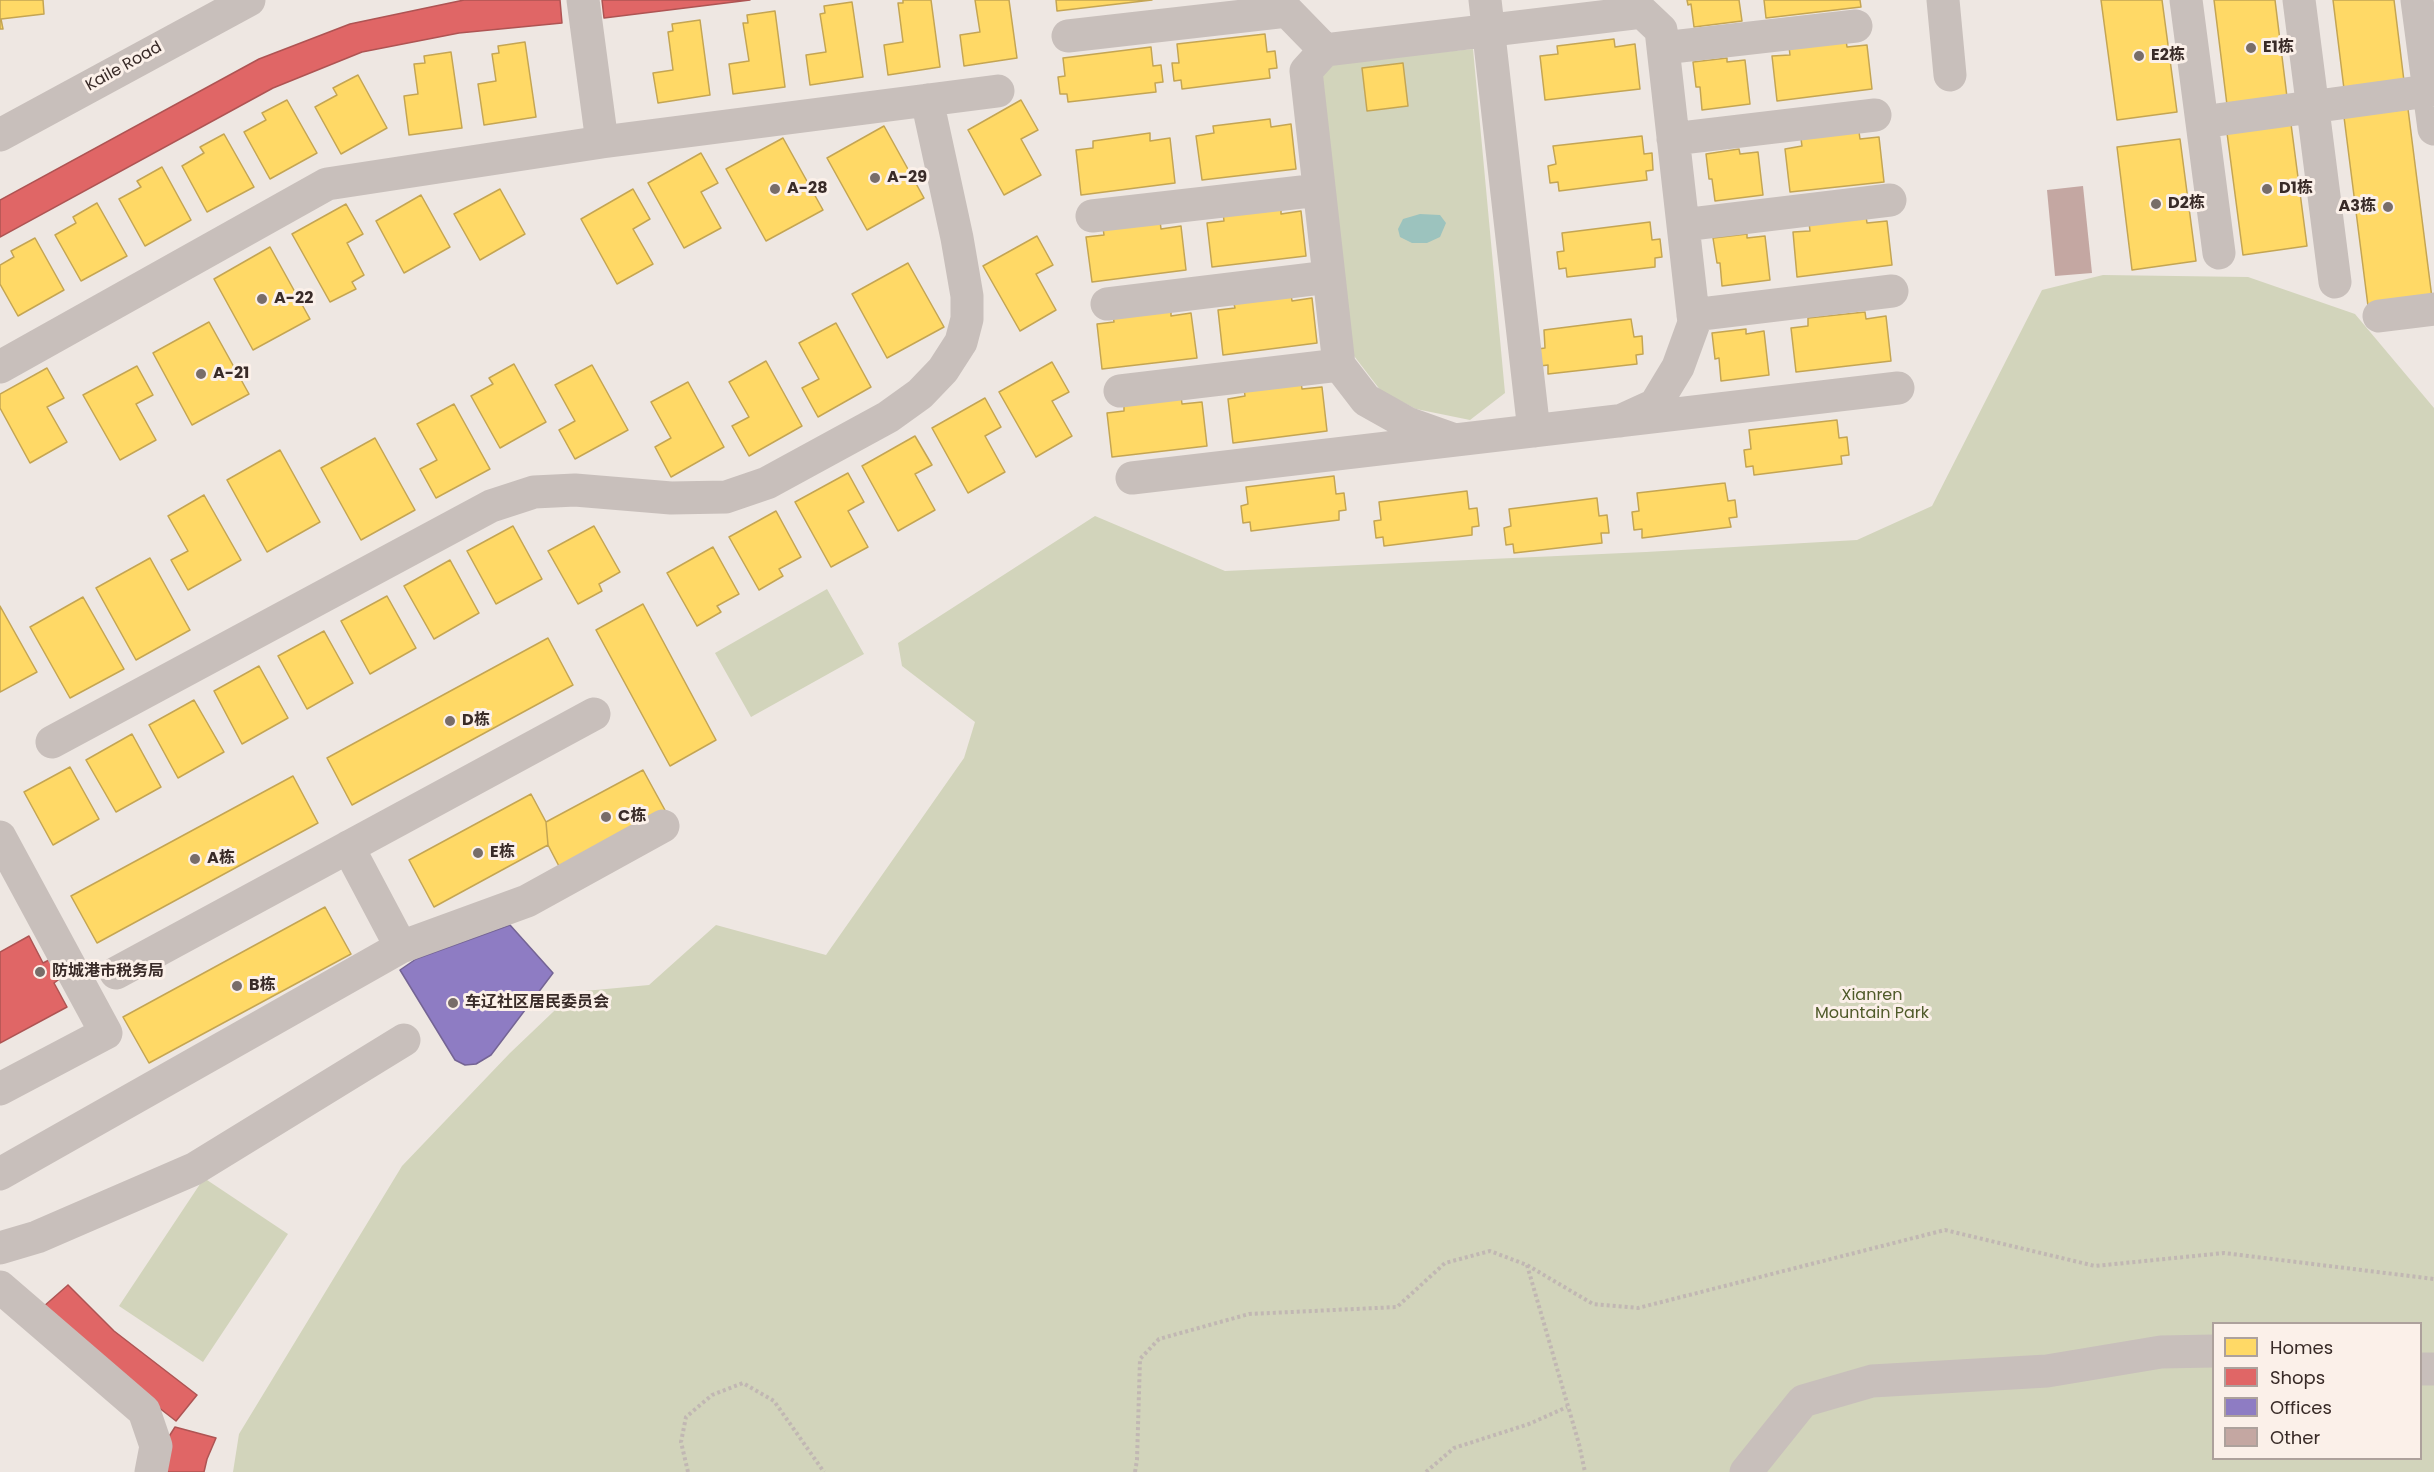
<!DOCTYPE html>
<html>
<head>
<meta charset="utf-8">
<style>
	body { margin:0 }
	#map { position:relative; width:2434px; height:1472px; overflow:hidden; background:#eee7e2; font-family:Poppins,sans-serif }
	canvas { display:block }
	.legend { position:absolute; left:2212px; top:1322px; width:210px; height:138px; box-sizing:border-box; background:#fbf0e9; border:2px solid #ada19c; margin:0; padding:8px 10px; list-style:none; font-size:18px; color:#392b28 }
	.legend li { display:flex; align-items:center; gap:12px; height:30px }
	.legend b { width:30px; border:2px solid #ada19c }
</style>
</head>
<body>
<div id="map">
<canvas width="2434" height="1472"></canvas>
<ul class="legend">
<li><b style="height:16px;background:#ffd966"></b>Homes</li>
<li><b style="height:16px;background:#e06666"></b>Shops</li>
<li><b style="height:16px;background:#8e7cc3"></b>Offices</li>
<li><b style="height:16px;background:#c4a7a2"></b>Other</li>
</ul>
</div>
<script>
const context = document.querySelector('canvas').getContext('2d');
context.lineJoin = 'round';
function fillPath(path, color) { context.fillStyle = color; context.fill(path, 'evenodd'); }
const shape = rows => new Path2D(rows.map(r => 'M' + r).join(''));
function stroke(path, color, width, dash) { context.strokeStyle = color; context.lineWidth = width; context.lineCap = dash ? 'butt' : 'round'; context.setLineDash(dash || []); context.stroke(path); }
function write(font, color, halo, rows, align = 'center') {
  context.font = font + ' Poppins,"Noto Sans SC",sans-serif'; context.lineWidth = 6; context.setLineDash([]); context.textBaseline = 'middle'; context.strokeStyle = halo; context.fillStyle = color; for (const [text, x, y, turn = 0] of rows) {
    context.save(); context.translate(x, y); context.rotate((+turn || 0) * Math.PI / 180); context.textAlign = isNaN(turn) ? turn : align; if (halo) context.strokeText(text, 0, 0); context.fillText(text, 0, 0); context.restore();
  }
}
const green = shape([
	[1473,49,1505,393,1470,420,1416,409,1381,391,1351,352,1320,64],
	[2103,275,2248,277,2355,314,2434,408,2434,1472,233,1472,239,1434,402,1166,510,1053,574,992,649,985,716,925,826,955,964,758,975,722,902,666,898,643,1095,516,1225,571,1646,552,1857,540,1932,506,2042,290],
	[2214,1324,2420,1324,2420,1458,2214,1458],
	[827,589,864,654,751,717,715,653],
	[204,1178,288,1234,203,1362,119,1306]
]);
const water = shape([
	[1420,214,1440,215,1446,223,1440,237,1427,243,1412,243,1400,237,1398,229,1403,219]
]);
const homes = shape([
	[0,0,43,0,44,14,1,19,3,29,0,29,0,0],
	[903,0,931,0,940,67,888,75,884,45,903,42,898,3,903,3,903,0],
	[975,0,1009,0,1017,58,964,66,960,35,980,32,975,0],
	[1056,0,1152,0,1057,11,1056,0],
	[1687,0,1739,0,1742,21,1694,27,1691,4,1688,5,1687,0],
	[1764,0,1860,0,1861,7,1766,18,1764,0],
	[2101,0,2162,0,2177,112,2117,120,2101,0],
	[2214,0,2275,0,2287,97,2227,105,2214,0],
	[2333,0,2394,0,2404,81,2344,89,2333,0],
	[852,2,863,77,810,85,806,55,826,52,820,14,825,13,824,6,852,2],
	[775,11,785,87,733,94,729,64,749,61,743,23,748,23,747,15,775,11],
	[700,20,710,95,658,103,653,73,673,70,668,32,673,31,672,24,700,20],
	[1265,34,1267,52,1275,51,1277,68,1269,69,1270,78,1182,89,1181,80,1174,81,1172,63,1179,63,1177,44,1265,34],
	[1614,39,1615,47,1635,44,1640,89,1545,100,1540,56,1558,54,1557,46,1614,39],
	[1846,40,1847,47,1867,45,1872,89,1777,101,1772,56,1790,55,1789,47,1846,40],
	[525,42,536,117,484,125,478,84,496,81,492,54,499,53,498,46,525,42],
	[1151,47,1153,66,1161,65,1163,82,1155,83,1156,92,1068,102,1067,94,1060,94,1058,77,1065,76,1063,58,1151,47],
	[451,52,462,128,409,135,404,96,418,94,414,64,425,63,424,56,451,52],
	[1727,58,1727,62,1745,60,1750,104,1702,110,1700,87,1696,87,1693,62,1727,58],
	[1403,63,1408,106,1367,111,1362,68,1403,63],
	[358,75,387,128,341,154,315,107,337,95,333,88,358,75],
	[287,100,317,153,270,179,244,132,266,120,262,113,287,100],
	[1021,100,1038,130,1021,139,1041,175,1004,195,968,130,1021,100],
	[2408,109,2432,298,2368,306,2344,117,2408,109],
	[1270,119,1271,127,1291,124,1296,169,1202,180,1196,136,1214,133,1213,126,1270,119],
	[2291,124,2307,246,2243,255,2227,133,2291,124],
	[884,126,924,198,867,230,827,158,884,126],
	[1859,132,1860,139,1879,137,1884,182,1790,192,1785,149,1802,146,1801,139,1859,132],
	[1150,133,1150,141,1170,138,1175,183,1081,195,1076,150,1093,148,1093,141,1150,133],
	[224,134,254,187,207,212,182,166,204,153,200,147,224,134],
	[1642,136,1644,154,1652,153,1653,170,1646,171,1647,180,1559,191,1558,182,1550,183,1548,166,1556,164,1553,146,1642,136],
	[783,138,823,210,766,241,726,169,783,138],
	[2180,139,2196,261,2132,270,2117,147,2180,139],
	[1739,149,1740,154,1758,152,1763,195,1715,201,1712,179,1709,179,1706,154,1739,149],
	[701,153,718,183,701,192,721,228,684,248,648,183,701,153],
	[162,167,191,220,145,246,119,199,141,187,137,181,162,167],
	[500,189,525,234,480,260,454,214,500,189],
	[633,189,650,219,633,229,653,264,617,284,581,219,633,189],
	[421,195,450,247,404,273,376,221,421,195],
	[97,203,127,256,81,281,55,235,76,223,73,217,97,203],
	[346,204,363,234,347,243,364,275,352,282,356,289,330,302,292,234,346,204],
	[1281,207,1281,214,1301,211,1306,256,1212,267,1207,223,1224,221,1223,213,1281,207],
	[1866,216,1867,223,1887,221,1892,265,1797,277,1793,232,1810,231,1809,223,1866,216],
	[1160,221,1161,229,1181,226,1186,270,1092,282,1086,237,1104,235,1103,228,1160,221],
	[1650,222,1652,240,1660,239,1662,257,1655,258,1655,267,1567,277,1566,268,1559,269,1557,252,1564,251,1562,233,1650,222],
	[1747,234,1747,238,1765,236,1770,280,1722,286,1720,263,1717,263,1713,238,1747,234],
	[1037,236,1053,265,1036,274,1056,310,1020,331,983,266,1037,236],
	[35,238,64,290,18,316,0,284,0,265,14,257,11,251,35,238],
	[270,247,310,319,253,350,214,279,270,247],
	[908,263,944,327,887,358,852,294,908,263],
	[1291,294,1292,301,1312,298,1317,343,1223,355,1218,310,1235,308,1233,300,1291,294],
	[1171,308,1171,316,1191,313,1197,358,1102,369,1097,324,1114,322,1113,315,1171,308],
	[1865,312,1866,319,1886,316,1891,361,1796,372,1791,328,1808,326,1808,318,1865,312],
	[1631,319,1634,337,1642,336,1643,354,1636,355,1637,364,1548,374,1548,365,1540,366,1538,349,1545,348,1544,330,1631,319],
	[209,322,249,394,192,425,153,353,209,322],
	[836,323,871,387,818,417,802,388,819,379,799,343,836,323],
	[1746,329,1746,334,1764,331,1769,375,1721,381,1719,358,1715,359,1712,333,1746,329],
	[766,361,802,426,749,456,732,426,749,417,729,382,766,361],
	[1052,362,1069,392,1052,401,1072,436,1036,457,999,392,1052,362],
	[514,364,546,422,500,448,471,396,493,384,489,378,514,364],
	[592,365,628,430,575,459,559,430,575,421,555,385,592,365],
	[137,366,153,395,136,404,156,440,120,460,83,395,137,366],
	[47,368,64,398,47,407,67,442,30,463,0,408,0,394,47,368],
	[688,382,724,447,671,477,655,447,671,438,651,402,688,382],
	[1301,382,1302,389,1322,387,1327,431,1233,443,1228,399,1245,396,1244,389,1301,382],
	[1181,396,1182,404,1202,402,1207,446,1112,457,1107,413,1124,411,1124,403,1181,396],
	[985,398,1001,427,985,436,1005,472,968,493,932,428,985,398],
	[454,404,490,469,436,498,420,469,437,460,417,424,454,404],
	[1837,420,1839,438,1847,437,1849,455,1841,456,1842,464,1754,475,1753,466,1746,467,1744,450,1751,449,1749,430,1837,420],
	[915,436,932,465,915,474,935,510,898,531,862,466,915,436],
	[375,438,415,510,361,540,321,468,375,438],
	[280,450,320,522,267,552,227,480,280,450],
	[848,473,864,502,848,511,868,547,831,567,795,502,848,473],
	[1334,476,1336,494,1344,493,1346,510,1339,511,1339,520,1251,531,1250,522,1243,523,1241,506,1248,504,1246,487,1334,476],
	[1725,483,1728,501,1735,500,1737,517,1729,518,1731,527,1642,538,1642,529,1634,530,1632,512,1639,511,1637,493,1725,483],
	[1467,491,1469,509,1477,508,1479,526,1472,527,1472,535,1384,546,1383,537,1376,538,1374,521,1381,520,1379,502,1467,491],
	[204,495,241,560,188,590,171,560,188,551,168,516,204,495],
	[1597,498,1599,516,1607,515,1609,533,1601,533,1602,543,1514,553,1513,544,1506,545,1504,528,1511,526,1509,509,1597,498],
	[776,511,801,557,779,569,783,576,759,590,729,537,776,511],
	[513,526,542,579,496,604,467,551,513,526],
	[594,526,620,572,599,584,602,591,578,604,548,551,594,526],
	[713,547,739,594,717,606,721,612,697,626,667,573,713,547],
	[150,558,190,630,136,660,96,588,150,558],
	[450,560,479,613,434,639,404,586,450,560],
	[387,596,416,648,370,674,341,621,387,596],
	[83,597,124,669,70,698,30,627,83,597],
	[643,604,716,740,670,766,596,630,643,604],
	[0,606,37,672,0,692,0,606],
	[324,631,353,683,307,709,278,656,324,631],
	[548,638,573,685,352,805,327,758,548,638],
	[259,666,288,718,242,744,214,691,259,666],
	[194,700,224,752,178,778,149,725,194,700],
	[132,734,161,787,116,812,86,760,132,734],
	[70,767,99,819,53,845,24,792,70,767],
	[643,770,666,812,561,870,548,845,546,822,643,770],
	[293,776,318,823,97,943,71,896,293,776],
	[531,794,546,822,548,845,434,907,409,860,531,794],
	[325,907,351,954,149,1063,123,1017,325,907]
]);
const shops = shape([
	[464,0,560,0,562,23,459,33,362,52,273,88,0,237,0,200,259,59,350,24,464,0],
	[602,0,750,0,604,18,602,0],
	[29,936,43,963,51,959,61,978,54,983,67,1007,0,1043,0,952,29,936],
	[68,1285,114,1331,197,1395,176,1421,91,1355,43,1307,68,1285],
	[175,1427,216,1438,207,1459,204,1472,159,1472,163,1446,175,1427]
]);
const offices = shape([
	[510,925,553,973,491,1055,476,1064,465,1065,455,1060,400,970,416,959,510,925]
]);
const building = shape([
	[2083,186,2092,273,2055,276,2047,190]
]);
const path = shape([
	[1527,1265,1579,1444,1585,1472],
	[688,1472,681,1442,686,1417,712,1395,743,1383,774,1401,824,1472],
	[1135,1472,1137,1460,1140,1359,1159,1339,1249,1314,1397,1307,1445,1263,1490,1251,1527,1265,1593,1304,1638,1308,1945,1230,2095,1266,2224,1253,2434,1279],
	[1426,1472,1454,1448,1529,1424,1567,1407]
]);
const minor = shape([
	[583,0,602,142],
	[1485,0,1534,431],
	[1943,0,1950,75],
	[2186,0,2219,253],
	[2299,0,2335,282],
	[2417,0,2434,129],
	[1068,36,1287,11,1325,50],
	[1663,48,1856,26],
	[2202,122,2434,90],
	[0,135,249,0],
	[1673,139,1875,115],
	[1092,216,1319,190],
	[1683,225,1890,200],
	[1107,304,1329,277],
	[1693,315,1892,291],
	[2379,316,2434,309],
	[0,367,327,184,602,142,998,91],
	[1120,391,1339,365],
	[1455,440,1407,423,1366,400,1339,365,1306,71,1325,50,1642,12,1661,30,1694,323,1678,367,1655,405,1620,421],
	[1132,478,1898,388],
	[52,742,491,506,534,492,575,490,671,498,726,497,767,483,888,417,920,394,943,370,961,342,967,319,967,296,957,238,927,100],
	[0,837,106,1033,0,1089],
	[348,847,401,947],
	[116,973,594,714],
	[0,1174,401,947,527,901,663,826],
	[0,1248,37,1237,194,1169,404,1040],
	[0,1287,144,1411,156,1446,151,1472],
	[2420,1369,2434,1369],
	[1746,1472,1803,1401,1872,1381,2047,1371,2161,1352,2214,1351]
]);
const markers = [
	[2251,48,6,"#786d69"],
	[2139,56,6,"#786d69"],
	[875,178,6,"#786d69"],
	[775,189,6,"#786d69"],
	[2267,189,6,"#786d69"],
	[2156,204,6,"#786d69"],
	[2388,207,6,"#786d69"],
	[262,299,6,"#786d69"],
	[201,374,6,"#786d69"],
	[450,721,6,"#786d69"],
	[606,817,6,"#786d69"],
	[478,853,6,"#786d69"],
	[195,859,6,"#786d69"],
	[40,972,6,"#786d69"],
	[237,986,6,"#786d69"],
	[453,1003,6,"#786d69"]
];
const poiNames = [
	["E1栋",2263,48],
	["E2栋",2151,56],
	["A-29",887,178],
	["A-28",787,189],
	["D1栋",2279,189],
	["D2栋",2168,204],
	["A3栋",2376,207,"right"],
	["A-22",274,299],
	["A-21",213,374],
	["D栋",462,721],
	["C栋",618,817],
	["E栋",490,853],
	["A栋",207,859],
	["防城港市税务局",52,972],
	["B栋",249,986],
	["车辽社区居民委员会",465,1003]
];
const streetNames = [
	["Kaile Road",124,67,-29]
];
const parkNames = [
	["Xianren",1872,996],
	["Mountain Park",1872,1014]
];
fillPath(green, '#d2d4bb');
fillPath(water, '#9cc3be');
fillPath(homes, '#ffd966');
stroke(homes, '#c4a553', 1.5);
fillPath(shops, '#e06666');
stroke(shops, '#ae5453', 1.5);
fillPath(offices, '#8e7cc3');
stroke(offices, '#746494', 1.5);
fillPath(building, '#c4a7a2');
stroke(path, '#c1b7b3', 4, [3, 3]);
stroke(minor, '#c8bfbb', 33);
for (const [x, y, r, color] of markers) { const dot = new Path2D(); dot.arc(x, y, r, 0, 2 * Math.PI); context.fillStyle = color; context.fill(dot); stroke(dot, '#fbf0e9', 2); }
write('bold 16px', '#392b28', '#fbf0e9', poiNames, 'left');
write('16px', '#392b28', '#fbf0e9', streetNames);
write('16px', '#4f5a29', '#fbf0e9', parkNames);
</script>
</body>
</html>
